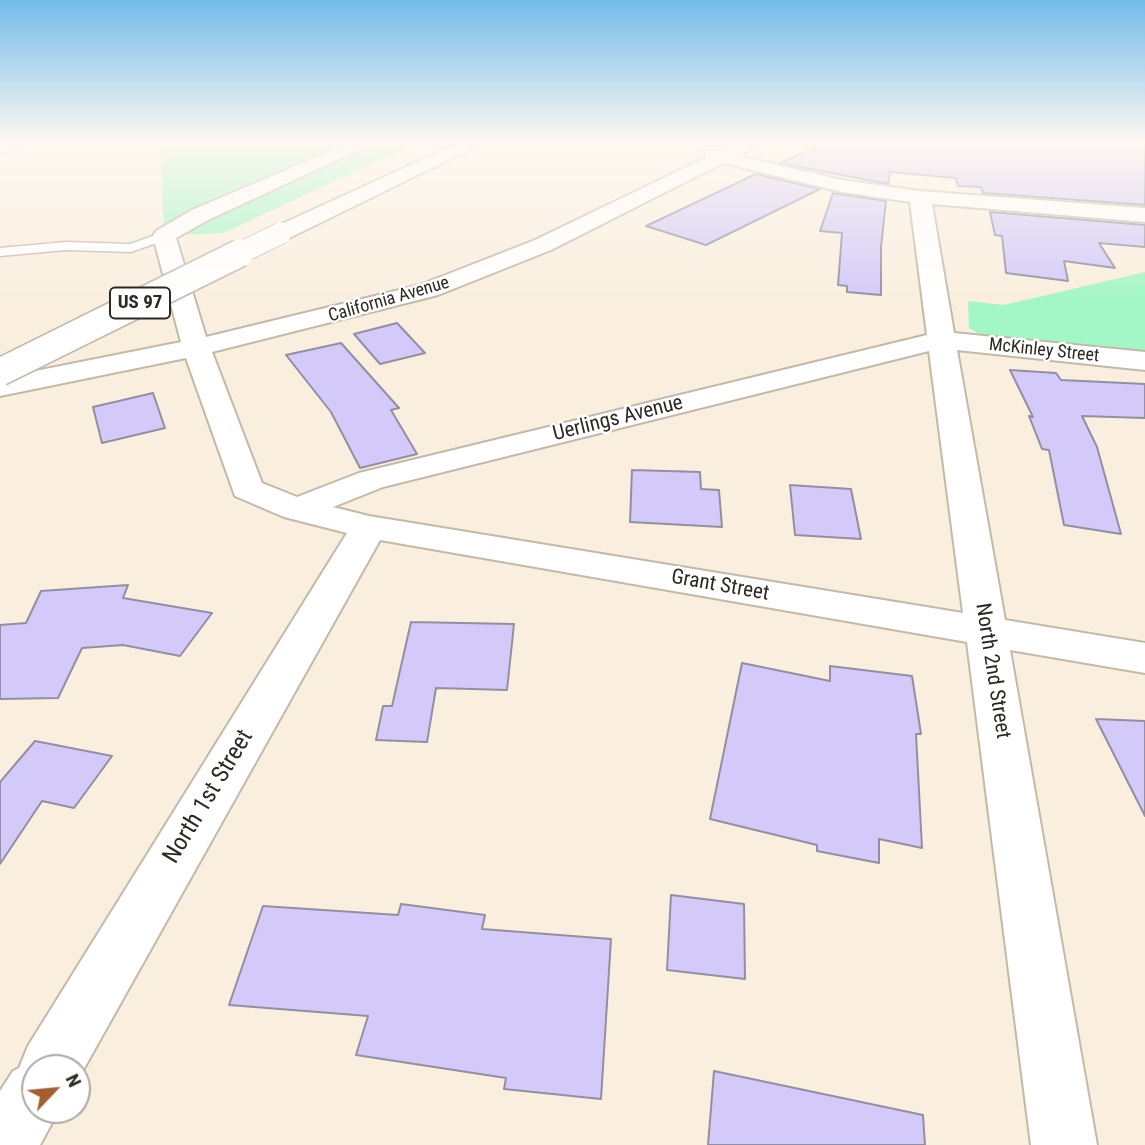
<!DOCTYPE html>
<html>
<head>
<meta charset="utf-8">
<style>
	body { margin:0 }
	#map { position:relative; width:1145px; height:1145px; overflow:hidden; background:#faefdf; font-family:"Roboto Condensed",sans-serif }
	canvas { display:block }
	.north { position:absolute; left:21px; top:1054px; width:70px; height:70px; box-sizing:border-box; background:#fff; border:2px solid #aba9a7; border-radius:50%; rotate:64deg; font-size:19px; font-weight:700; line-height:28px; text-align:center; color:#2c2922 }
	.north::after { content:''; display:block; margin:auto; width:24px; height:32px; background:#a35f30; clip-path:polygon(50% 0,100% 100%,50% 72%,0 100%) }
</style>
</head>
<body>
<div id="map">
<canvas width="1145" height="1145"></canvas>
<div class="north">N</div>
</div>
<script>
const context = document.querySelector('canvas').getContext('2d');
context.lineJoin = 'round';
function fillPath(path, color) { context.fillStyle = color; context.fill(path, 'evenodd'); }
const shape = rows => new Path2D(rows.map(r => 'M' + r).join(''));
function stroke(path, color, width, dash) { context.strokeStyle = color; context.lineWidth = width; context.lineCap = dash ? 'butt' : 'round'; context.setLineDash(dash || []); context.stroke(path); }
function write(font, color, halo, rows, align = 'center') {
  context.font = font + ' "Roboto Condensed",sans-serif'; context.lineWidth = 5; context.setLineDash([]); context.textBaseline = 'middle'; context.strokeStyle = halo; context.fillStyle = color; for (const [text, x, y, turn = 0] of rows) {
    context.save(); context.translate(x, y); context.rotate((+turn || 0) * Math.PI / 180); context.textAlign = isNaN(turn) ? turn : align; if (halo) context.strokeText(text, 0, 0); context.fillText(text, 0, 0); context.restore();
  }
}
const green = shape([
	[160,141,422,141,223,233,164,236],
	[1145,272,1145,356,988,339,969,328,968,301,1004,305]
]);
const building = shape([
	[815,141,1145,142,1145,205,983,193,981,187,958,186,956,178,890,172,888,184,780,163,815,148,815,141],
	[756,174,820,189,706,245,646,226,756,174],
	[833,193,886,201,881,247,881,295,847,292,847,286,838,285,842,233,820,231,833,193],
	[990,212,1145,225,1145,247,1099,243,1115,268,1064,261,1068,281,1006,273,1002,236,995,235,990,212],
	[397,323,425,353,380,364,354,334,397,323],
	[341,343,399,408,391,410,417,454,360,468,331,412,286,355,341,343],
	[1010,370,1056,373,1061,380,1145,384,1145,418,1082,416,1097,447,1121,534,1064,525,1049,450,1042,449,1029,416,1033,417,1010,370],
	[153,393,165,428,102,443,93,407,153,393],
	[632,470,700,472,701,489,719,490,722,527,630,522,632,470],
	[790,485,851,489,861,539,795,535,790,485],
	[128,585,123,598,212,613,180,656,123,645,82,648,58,698,0,699,0,625,26,623,41,591,128,585],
	[411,622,514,624,507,690,436,688,427,742,376,740,383,706,392,706,411,622],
	[742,663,830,681,830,666,912,676,921,734,916,734,922,848,879,839,879,863,817,851,817,845,710,819,742,663],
	[1096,719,1145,721,1145,816,1096,719],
	[35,741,112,756,74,808,42,801,0,864,0,782,35,741],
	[671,895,744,904,745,979,667,970,671,895],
	[401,904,485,915,482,929,611,939,601,1099,504,1089,506,1078,356,1055,368,1016,229,1005,263,906,398,915,401,904],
	[714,1071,923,1115,925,1145,708,1145,714,1071]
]);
const service = shape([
	[164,232,170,236,168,239,131,252,66,250,0,256,0,248,66,242,130,244,164,232]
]);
const minor = shape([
	[30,141,27,145,0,154,0,142,30,141],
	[354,141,378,141,208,220,176,238,206,337,420,285,535,240,705,158,705,151,719,151,740,141,763,141,739,156,842,180,920,191,1145,208,1145,222,932,204,954,333,1145,352,1145,370,957,350,1005,620,1145,643,1145,673,1010,650,1097,1145,1031,1145,967,642,380,540,77,1081,77,1068,35,1068,35,1110,59,1110,40,1145,0,1145,0,1091,13,1071,19,1068,28,1046,347,533,284,517,235,496,186,358,0,396,0,378,181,342,153,236,156,231,192,210,354,141],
	[723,163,842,192,910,202,927,335,359,473,297,497,262,483,212,352,438,295,551,250,723,163],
	[929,351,963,613,369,516,333,507,383,487,929,351]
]);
const trunk = shape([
	[463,141,487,141,289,238,273,238,270,233,273,228,463,141]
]);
const trunkBridgeFar1 = shape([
	[236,255,281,233]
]);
const trunkBridge = shape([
	[0,372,240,253]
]);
const farStreetnames = [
	["California Avenue",389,300,-16],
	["McKinley Street",1044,351,6]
];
const shields = [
	[140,303,60]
];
const shieldNames = [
	["US 97",140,303]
];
const streetNames = [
	["Uerlings Avenue",618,419,-14],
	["Grant Street",720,586,10],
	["North 2nd Street",992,671,81]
];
const nearStreetnames = [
	["North 1st Street",209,797,-59]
];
fillPath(green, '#a3f6c6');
fillPath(building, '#d3caf9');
stroke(building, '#928fa0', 2);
stroke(service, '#c2b9a9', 3);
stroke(minor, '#c2b9a9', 4);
stroke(trunk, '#c2b9a9', 4);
fillPath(service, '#fff');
fillPath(minor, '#fff');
fillPath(trunk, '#fff');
stroke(trunkBridgeFar1, '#c2b9a9', 23, []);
stroke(trunkBridge, '#c2b9a9', 30, []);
stroke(trunkBridgeFar1, '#fff', 21);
stroke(trunkBridge, '#fff', 27);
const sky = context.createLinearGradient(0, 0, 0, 301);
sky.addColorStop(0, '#73bbea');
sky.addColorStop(0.47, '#fdf8f1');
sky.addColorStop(1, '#fdf8f100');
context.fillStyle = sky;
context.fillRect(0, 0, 1145, 301);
write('18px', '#2c2922', '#fff', farStreetnames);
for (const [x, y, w] of shields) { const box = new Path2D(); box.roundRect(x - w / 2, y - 15.5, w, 31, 5); context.fillStyle = '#fff'; context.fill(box); stroke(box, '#2c2922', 2); }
write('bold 19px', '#2c2922', null, shieldNames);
write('21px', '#2c2922', '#fff', streetNames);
write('24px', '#2c2922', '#fff', nearStreetnames);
</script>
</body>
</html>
